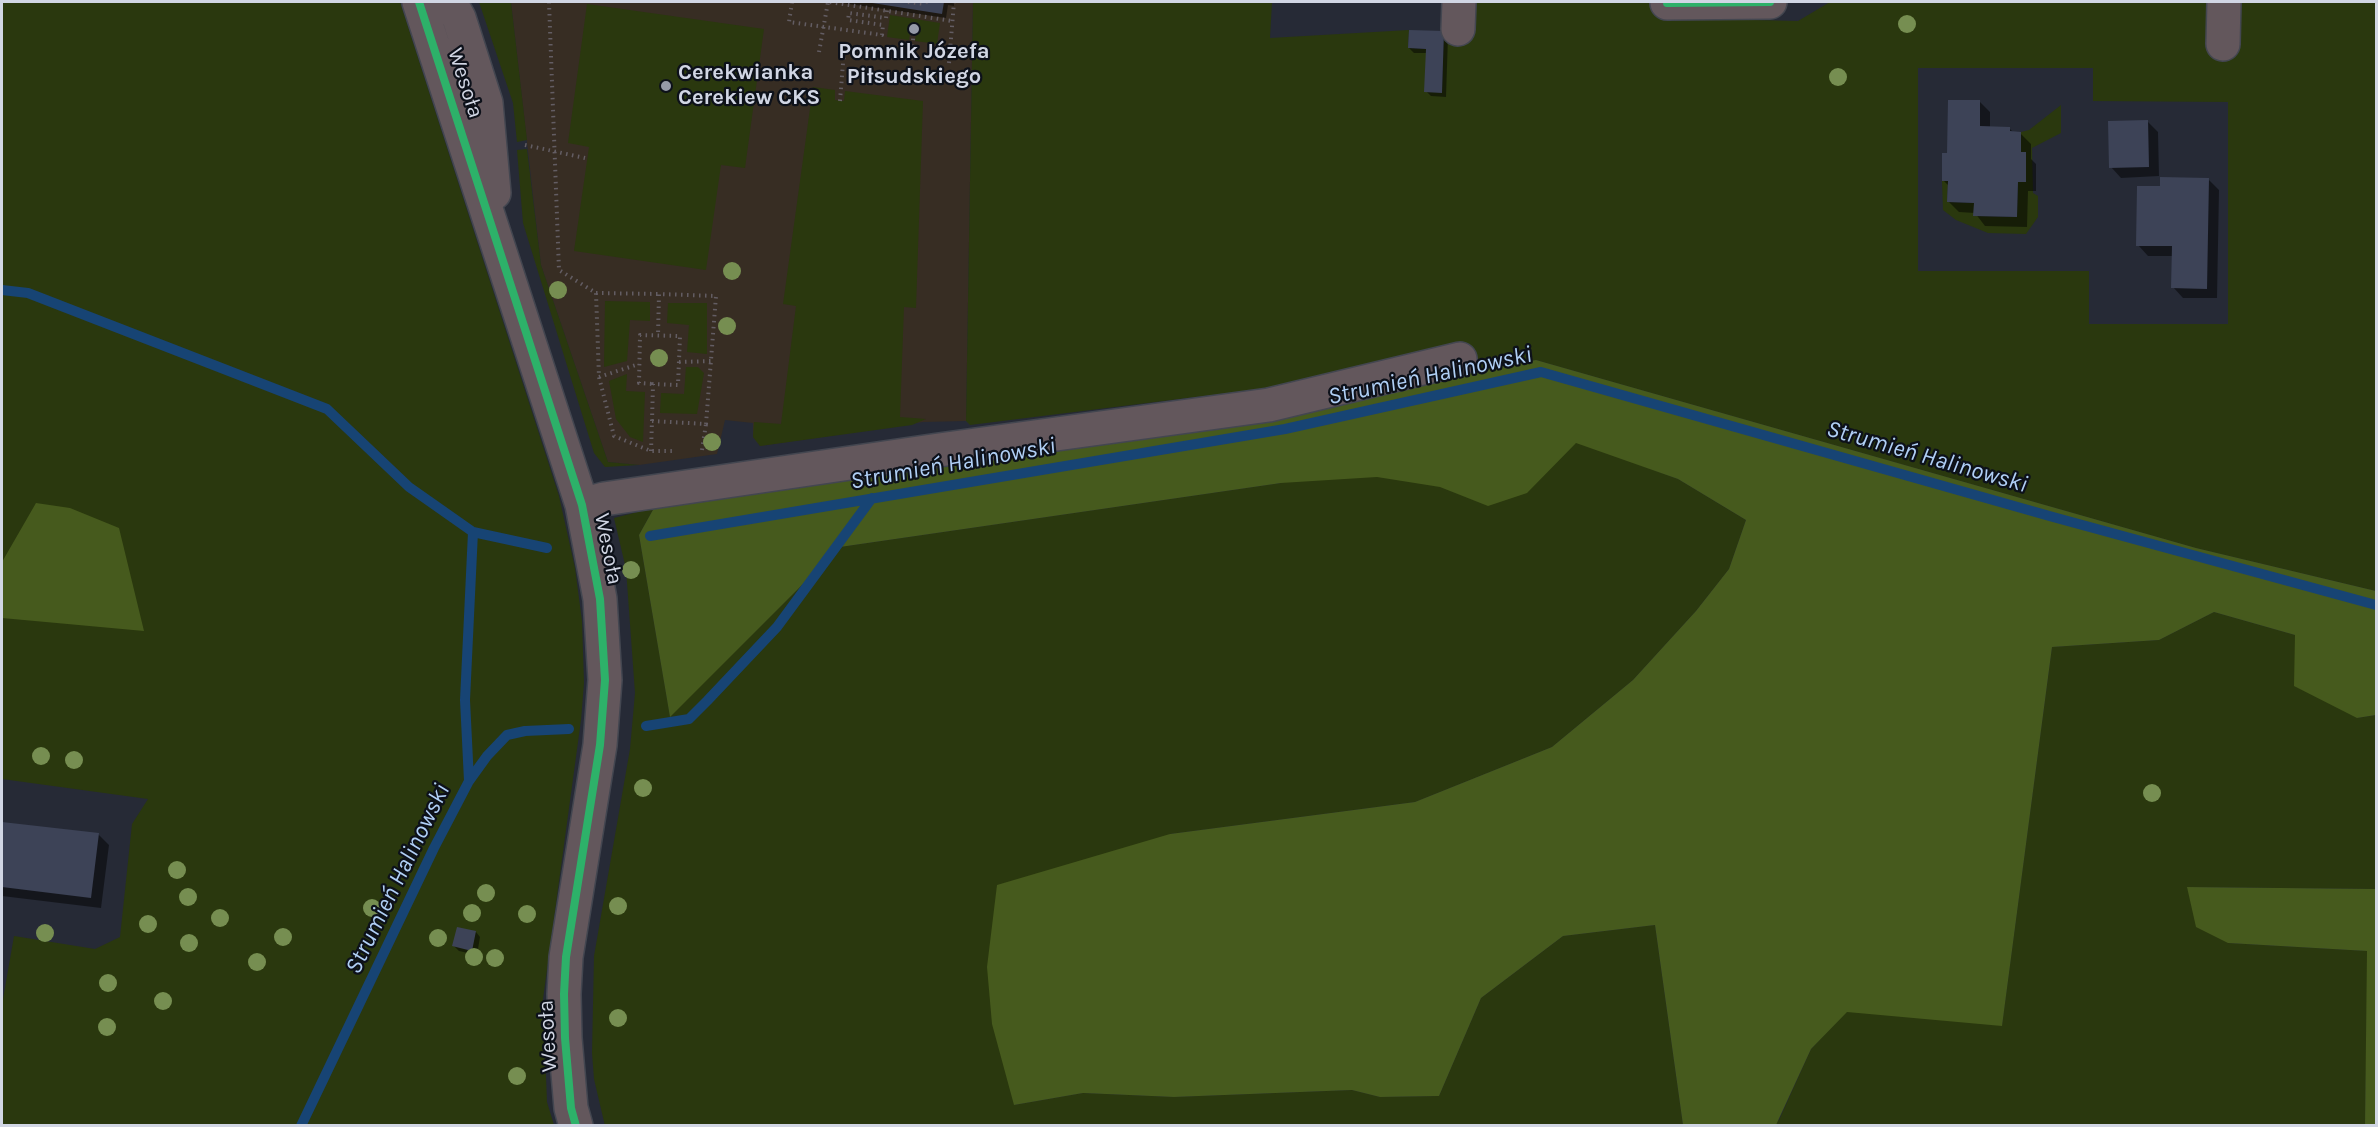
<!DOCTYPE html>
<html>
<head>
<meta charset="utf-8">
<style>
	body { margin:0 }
	#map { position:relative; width:2378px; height:1127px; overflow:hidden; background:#262a36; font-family:Karla,sans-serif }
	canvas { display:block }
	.frame { position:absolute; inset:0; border:3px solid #d1d6e4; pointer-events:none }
</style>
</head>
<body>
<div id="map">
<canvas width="2378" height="1127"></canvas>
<div class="frame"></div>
</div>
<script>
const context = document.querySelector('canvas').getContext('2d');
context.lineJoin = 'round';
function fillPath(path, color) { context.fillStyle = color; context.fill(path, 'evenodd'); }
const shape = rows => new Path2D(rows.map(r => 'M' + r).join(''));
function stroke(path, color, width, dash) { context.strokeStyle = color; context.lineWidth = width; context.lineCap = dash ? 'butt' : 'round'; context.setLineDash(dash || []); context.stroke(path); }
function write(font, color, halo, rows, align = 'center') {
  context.font = font + ' Karla,sans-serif'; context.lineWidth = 4.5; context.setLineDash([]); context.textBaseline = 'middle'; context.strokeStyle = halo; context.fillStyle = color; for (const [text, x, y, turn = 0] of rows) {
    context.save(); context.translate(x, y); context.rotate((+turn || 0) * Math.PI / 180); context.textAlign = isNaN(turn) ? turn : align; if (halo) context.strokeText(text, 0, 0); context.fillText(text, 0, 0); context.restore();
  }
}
const education = shape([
	[511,2,973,2,966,421,923,422,760,446,753,437,753,423,725,420,717,454,639,465,608,462,541,265]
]);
const green = shape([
	[2,2,400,2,559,496,575,568,582,621,584,683,581,720,543,999,547,1102,554,1125,2,1125,2,1005,14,936,95,949,120,937,132,824,148,799,2,779],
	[479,2,511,2,527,140,517,142,513,103],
	[973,2,1272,2,1270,38,1409,30,1408,48,1426,49,1442,92,1444,31,1471,2,1664,2,1664,18,1798,21,1830,2,2376,2,2376,591,2196,548,1536,360,1467,372,1458,342,1284,386,970,425,966,421],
	[1918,68,2093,68,2093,101,2228,102,2228,324,2089,324,2089,271,1918,271],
	[587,4,764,29,745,168,721,165,706,270,574,251,589,147,568,143],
	[890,15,940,23,937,44,915,41,917,28,911,27,909,40,887,37],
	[813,87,835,90,835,100,844,101,845,91,923,101,916,308,904,307,900,417,926,419,912,425,760,446,753,437,754,422,781,424,796,306,783,304],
	[2061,105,2061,133,2032,148,2033,193,2038,196,2038,217,2026,234,1988,233,1956,220,1943,210,1942,181,1948,181,1947,202,1974,203,1974,216,2017,217,2018,182,2026,181,2026,153,2021,152,2021,132,2029,130],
	[527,149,541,265,608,462,639,465,605,467,594,453,523,223,517,150],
	[605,301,650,302,650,321,630,320,627,361,604,367],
	[668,303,707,303,707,354,687,352,689,325,667,323],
	[686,367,698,367,704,373,697,414,660,413,661,393,684,394],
	[627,374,626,391,645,392,643,442,630,437,616,419,609,381],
	[1514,418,1678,479,1746,520,1729,569,1696,611,1633,680,1552,747,1415,802,1170,834,1014,1105,1083,1093,1174,1097,1352,1090,1380,1097,1439,1096,1481,998,1563,936,1655,925,1683,1125,605,1126,594,1079,592,1053,594,956,630,749,635,693,626,569,614,518,654,508,639,535,670,716,840,547,1281,483],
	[2214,612,2295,635,2357,718,2376,715,2376,889,2187,887,2228,943,2368,951,2365,1125,1771,1126,1779,1120,1811,1049,1847,1011,2002,1025,2052,647,2159,640]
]);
const forest = shape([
	[1536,360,2196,548,2376,591,2376,715,2357,718,2294,686,2295,635,2214,612,2159,640,2052,647,2002,1026,1847,1012,1811,1049,1776,1125,1683,1125,1655,925,1563,936,1481,998,1439,1096,1380,1097,1352,1090,1174,1097,1083,1093,1014,1105,992,1024,987,967,997,885,1170,834,1415,802,1552,747,1633,680,1696,611,1729,569,1746,520,1678,479,1576,443,1527,493,1488,506,1440,487,1377,477,1281,483,840,547,670,717,639,535,654,508,1261,421,1395,392,1467,372],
	[36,503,70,508,119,528,144,631,2,618,2,562],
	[2187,887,2376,889,2376,1125,2365,1125,2367,951,2228,943,2196,927]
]);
const shadow = shape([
	[835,2,954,2,954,6,948,5,946,18],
	[1410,31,1448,37,1446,97,1431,96,1426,91,1428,53,1414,53,1409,48],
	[1980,102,1990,112,1990,128,2009,128,2014,133,2020,133,2031,144,2031,159,2036,164,2036,191,2028,191,2027,227,1985,226,1975,213,1959,212,1949,202,1949,186,1943,180,1949,155],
	[2148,122,2158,132,2159,176,2121,178,2111,167],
	[2208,179,2219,190,2217,298,2183,298,2173,287,2173,256,2148,256,2138,245,2162,187],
	[2,823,98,834,109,845,101,908,2,896],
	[476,932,480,937,477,955,459,951,454,946]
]);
const stream = shape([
	[2,290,28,293,327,409,409,487,473,532,547,548],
	[650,536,1285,429,1541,372,2053,517,2376,605],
	[646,726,689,719,707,701,777,627,872,498],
	[469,781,487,756,507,735,525,731,569,729],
	[301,1126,434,848,469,781,465,700,473,532]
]);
const building = shape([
	[866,2,944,2,942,14],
	[1409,30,1444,31,1442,93,1424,92,1426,49,1408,48],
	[1948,100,1980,100,1980,126,2010,127,2010,131,2021,132,2021,152,2026,152,2026,182,2018,182,2017,217,1973,216,1974,203,1947,202,1948,181,1942,181,1942,153,1947,153],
	[2148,120,2149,167,2109,168,2108,121],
	[2160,177,2209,178,2207,289,2171,288,2172,246,2136,246,2137,186,2160,186],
	[2,822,99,833,91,898,2,887],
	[457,927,476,931,472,951,452,946]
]);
const path = shape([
	[549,2,559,270,596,293,599,377,614,436,651,451,672,451],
	[792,2,789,22,882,35,883,25,848,20,849,13,886,18,887,10],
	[830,2,952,21],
	[908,2,925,4,926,2],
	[819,52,828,2],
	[911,58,914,31],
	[949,63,954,2],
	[840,101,844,51],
	[525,145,585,158],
	[596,293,659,294],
	[679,362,713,361],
	[599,377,639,364],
	[652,421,653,384,678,385,680,336,640,335,639,383,653,384],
	[702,450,706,424],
	[651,451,652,421,706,424,716,296,659,294,658,336]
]);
const minor = shape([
	[419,2,582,505,600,599,605,680,600,745,566,957,564,994,565,1038,571,1108,576,1126],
	[450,2,459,18,486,103,494,193],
	[1667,3,1770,2],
	[1458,29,1459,2],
	[2223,44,2224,2],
	[582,505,604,499,939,450,1269,405,1460,359]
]);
const cycleway = shape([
	[419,2,582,505,600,599,605,680,600,745,566,957,564,994,565,1038,571,1108,576,1126],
	[1667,3,1770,2]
]);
const trees = [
	[1907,24],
	[1838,77],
	[732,271],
	[558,290],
	[727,326],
	[659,358],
	[712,442],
	[631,570],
	[41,756],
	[74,760],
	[643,788],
	[2152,793],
	[177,870],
	[486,893],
	[188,897],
	[618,906],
	[372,908],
	[472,913],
	[527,914],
	[220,918],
	[148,924],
	[45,933],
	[283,937],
	[438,938],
	[189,943],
	[474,957],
	[495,958],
	[257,962],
	[108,983],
	[163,1001],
	[618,1018],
	[107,1027],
	[517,1076]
];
const markers = [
	[914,29,6,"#959aa7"],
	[666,86,6,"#959aa7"]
];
const poiNames = [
	["Pomnik Józefa",914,52],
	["Piłsudskiego",914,77],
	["Cerekwianka",678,73,"left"],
	["Cerekiew CKS",678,98,"left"]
];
const streetNames = [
	["Wesoła",465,83,72],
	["Wesoła",608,549,79],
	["Wesoła",548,1036,-93]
];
const waterNames = [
	["Strumień Halinowski",1430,376,-12],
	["Strumień Halinowski",1927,457,16],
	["Strumień Halinowski",953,464,-10],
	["Strumień Halinowski",398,879,-64]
];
fillPath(education, '#372d23');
fillPath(green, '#2a380e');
fillPath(forest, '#465a1d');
fillPath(shadow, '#0007');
stroke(stream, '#174474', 10);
fillPath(building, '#3d4357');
stroke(minor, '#434650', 36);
stroke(path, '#635d63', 4, [1.5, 4.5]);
stroke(minor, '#63575c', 33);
stroke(cycleway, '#2db169', 8);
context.fillStyle = '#768e51';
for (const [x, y] of trees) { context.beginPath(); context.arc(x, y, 9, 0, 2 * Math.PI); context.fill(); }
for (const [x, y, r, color] of markers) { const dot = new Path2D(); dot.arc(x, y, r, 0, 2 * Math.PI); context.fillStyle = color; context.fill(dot); stroke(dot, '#0d111a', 2); }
write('bold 22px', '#d1d6e4', '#0d111a', poiNames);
write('22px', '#d1d6e4', '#0d111a', streetNames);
write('italic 24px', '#b0cff5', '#0d111a', waterNames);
</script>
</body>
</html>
